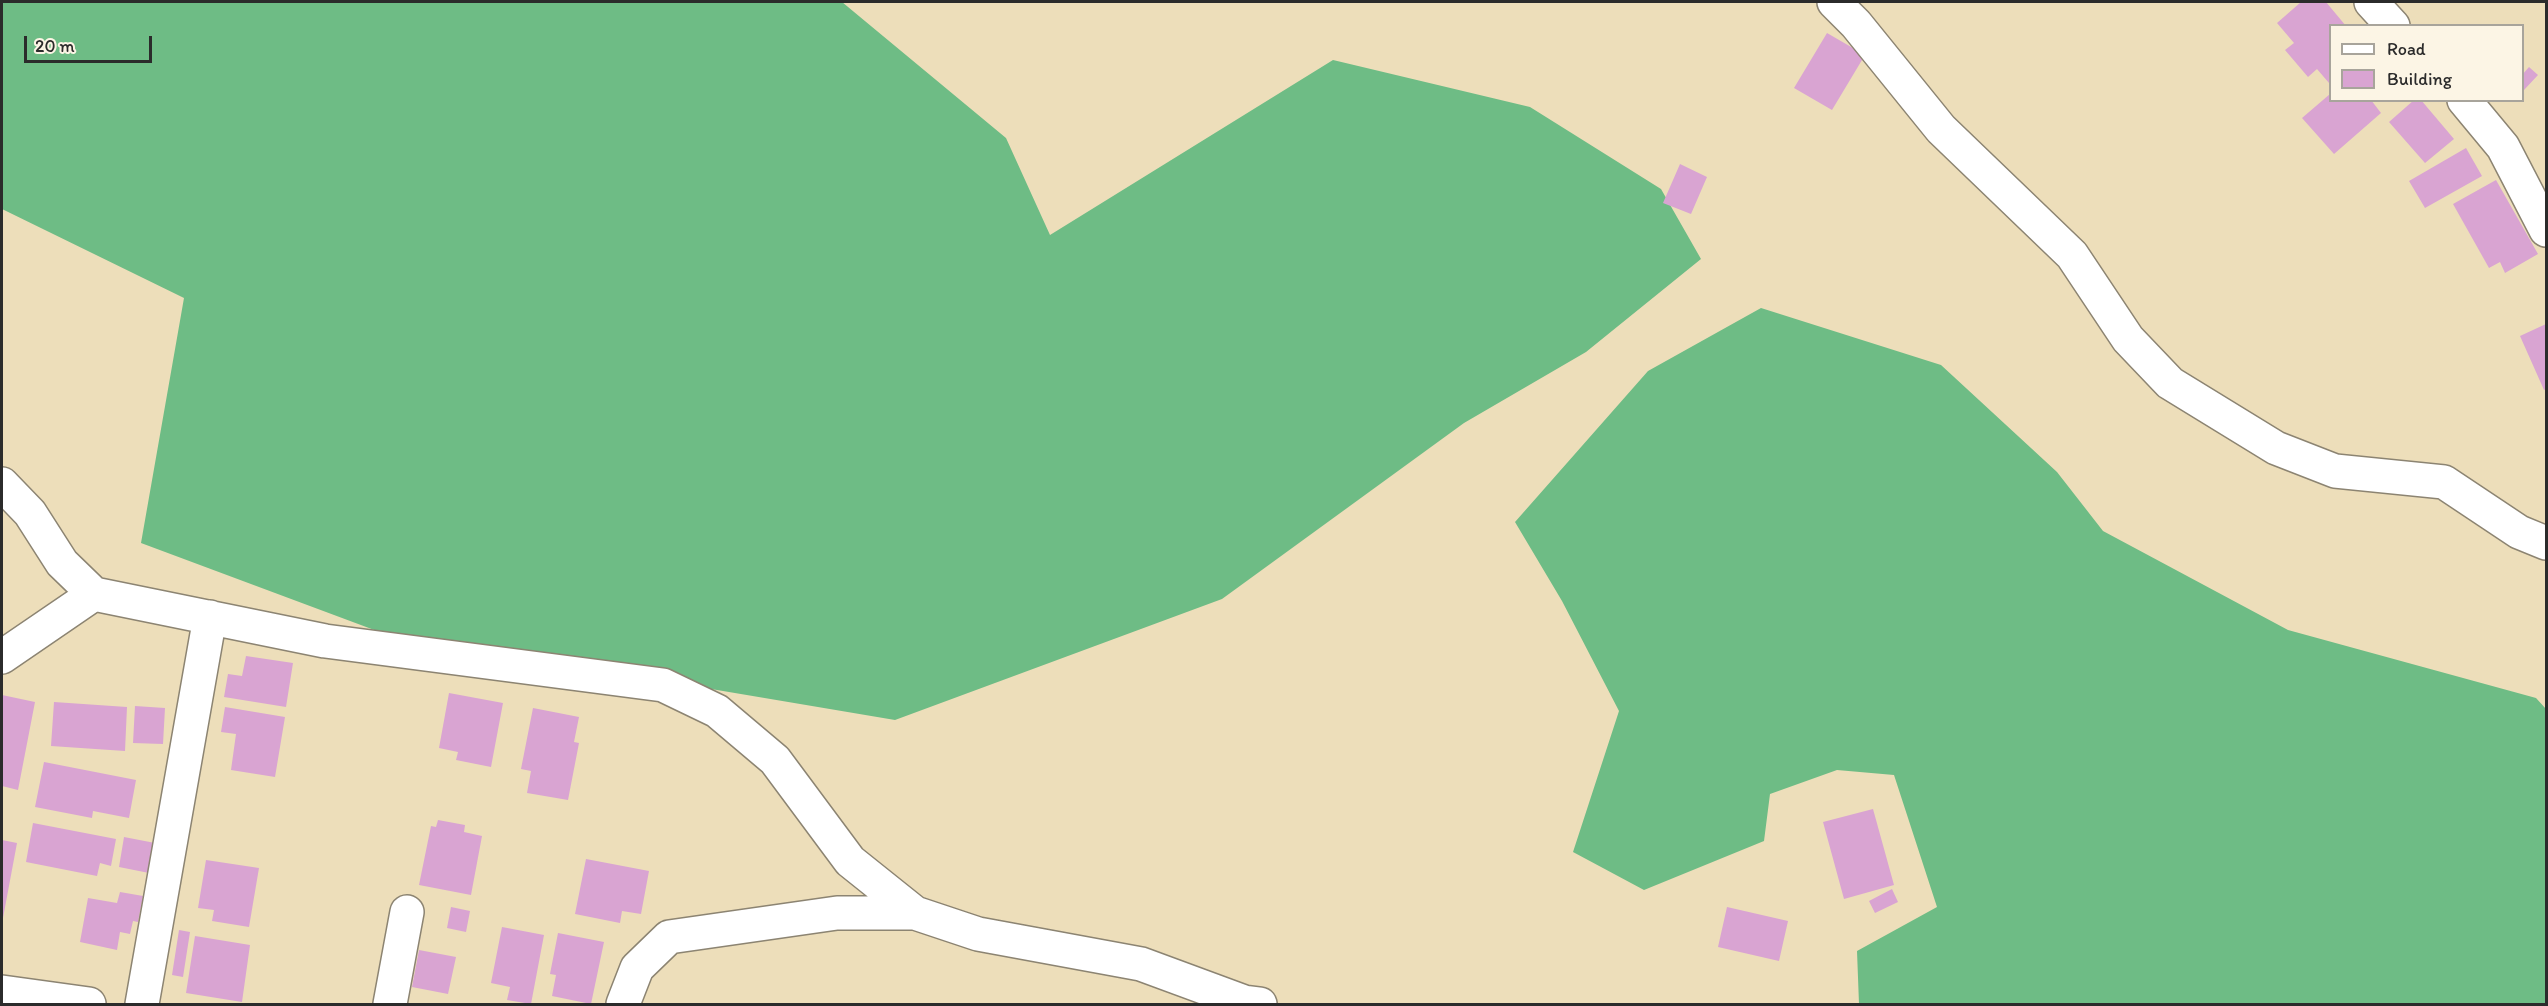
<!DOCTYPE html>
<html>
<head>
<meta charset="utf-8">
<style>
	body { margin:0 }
	#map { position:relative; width:2548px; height:1006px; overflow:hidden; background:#eddeba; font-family:Itim,sans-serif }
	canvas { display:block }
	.frame { position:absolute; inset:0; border:3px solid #2b2b2b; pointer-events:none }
	.legend { position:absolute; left:2329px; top:24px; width:195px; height:78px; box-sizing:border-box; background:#fcf5e5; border:2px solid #a8a49b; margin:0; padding:8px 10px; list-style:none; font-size:18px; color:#2b2b2b }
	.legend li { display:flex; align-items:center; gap:12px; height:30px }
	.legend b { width:30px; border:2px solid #a8a49b }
	.scale { position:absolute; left:24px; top:36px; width:128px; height:27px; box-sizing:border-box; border:3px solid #2b2b2b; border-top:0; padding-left:8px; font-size:18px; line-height:21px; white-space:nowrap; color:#2b2b2b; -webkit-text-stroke:4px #fcf5e5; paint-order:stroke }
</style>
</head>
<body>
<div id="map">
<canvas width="2548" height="1006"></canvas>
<div class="frame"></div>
<ul class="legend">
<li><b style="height:8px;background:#fff"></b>Road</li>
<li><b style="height:16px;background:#d9a4d2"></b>Building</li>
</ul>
<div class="scale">20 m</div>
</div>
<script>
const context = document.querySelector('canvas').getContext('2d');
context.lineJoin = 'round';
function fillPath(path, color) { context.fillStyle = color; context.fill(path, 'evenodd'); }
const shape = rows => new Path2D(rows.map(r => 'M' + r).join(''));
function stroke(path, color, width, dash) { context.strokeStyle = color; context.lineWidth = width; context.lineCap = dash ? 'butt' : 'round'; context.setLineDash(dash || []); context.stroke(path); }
const forest = shape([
	[2,2,842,2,1006,138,1050,235,1333,60,1530,107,1661,189,1701,259,1586,352,1464,423,1222,599,895,720,385,634,141,543,184,298,2,209],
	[1761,308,1941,365,2057,472,2103,531,2288,630,2536,698,2546,709,2546,1004,1859,1004,1857,951,1937,907,1894,775,1837,770,1770,794,1764,841,1644,890,1573,852,1619,711,1562,601,1515,522,1648,371]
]);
const building = shape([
	[2301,2,2326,2,2346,26,2330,26,2329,83,2317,69,2308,77,2285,50,2294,43,2277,23],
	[1827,33,1865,55,1832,110,1794,88],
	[2529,67,2538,75,2524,90,2522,75],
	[2330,94,2330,100,2371,100,2381,113,2334,154,2302,118],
	[2414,100,2421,100,2454,139,2425,163,2389,122],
	[2466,148,2482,176,2425,208,2409,181],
	[1680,164,1707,177,1691,214,1663,203],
	[2496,180,2538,254,2505,273,2500,262,2489,268,2453,204],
	[2546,324,2546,389,2544,390,2520,336],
	[246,656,293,663,286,707,224,697,228,674,242,676],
	[449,693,503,703,491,767,456,760,458,752,439,748],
	[2,695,35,702,18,790,2,786],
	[54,702,127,707,125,751,51,746],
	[135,706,165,708,163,744,133,743],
	[225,707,285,717,275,777,231,770,236,734,221,732],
	[533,708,579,717,574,742,579,743,568,800,527,793,531,771,521,769],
	[44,762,136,780,129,818,93,811,92,818,35,807],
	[1873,809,1894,885,1844,899,1823,822],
	[438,820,465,825,464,832,482,836,471,895,419,885,431,826,436,827],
	[33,823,116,839,111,866,100,863,97,876,26,862],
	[124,837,155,843,149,873,119,867],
	[2,840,17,843,3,918,2,918],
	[586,859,649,871,641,914,622,911,620,923,575,914],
	[206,860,259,868,249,927,212,921,214,910,198,908],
	[1892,889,1898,902,1875,913,1869,901],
	[120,892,143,896,138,922,133,921,130,934,120,932,117,950,80,942,88,898,117,903],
	[451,907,470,911,466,932,447,928],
	[1727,907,1788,921,1779,961,1718,947],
	[502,927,544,935,531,1004,507,1000,510,987,491,983],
	[179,930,190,932,183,977,172,975],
	[558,933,604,942,591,1004,552,996,556,975,550,974],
	[195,936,250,945,242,1002,186,993],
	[419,950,456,957,448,994,412,987]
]);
const minor = shape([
	[1834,2,1856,24,1941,129,2072,255,2128,339,2170,383,2276,448,2335,471,2444,482,2519,532,2546,543],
	[2371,2,2393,26],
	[2464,100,2503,147,2546,230],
	[2,484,30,513,62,563,94,594,325,641,663,685,717,711,775,760,850,861,915,913],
	[2,657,94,594],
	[2,992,89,1004],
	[142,1004,210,617],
	[390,1004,407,912],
	[623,1004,637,968,669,937,837,913,915,913,978,934,1141,964,1244,1002,1260,1004]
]);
fillPath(forest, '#6ebc85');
fillPath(building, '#d9a4d2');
stroke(minor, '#8c8472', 36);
stroke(minor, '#fff', 33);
</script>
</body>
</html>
